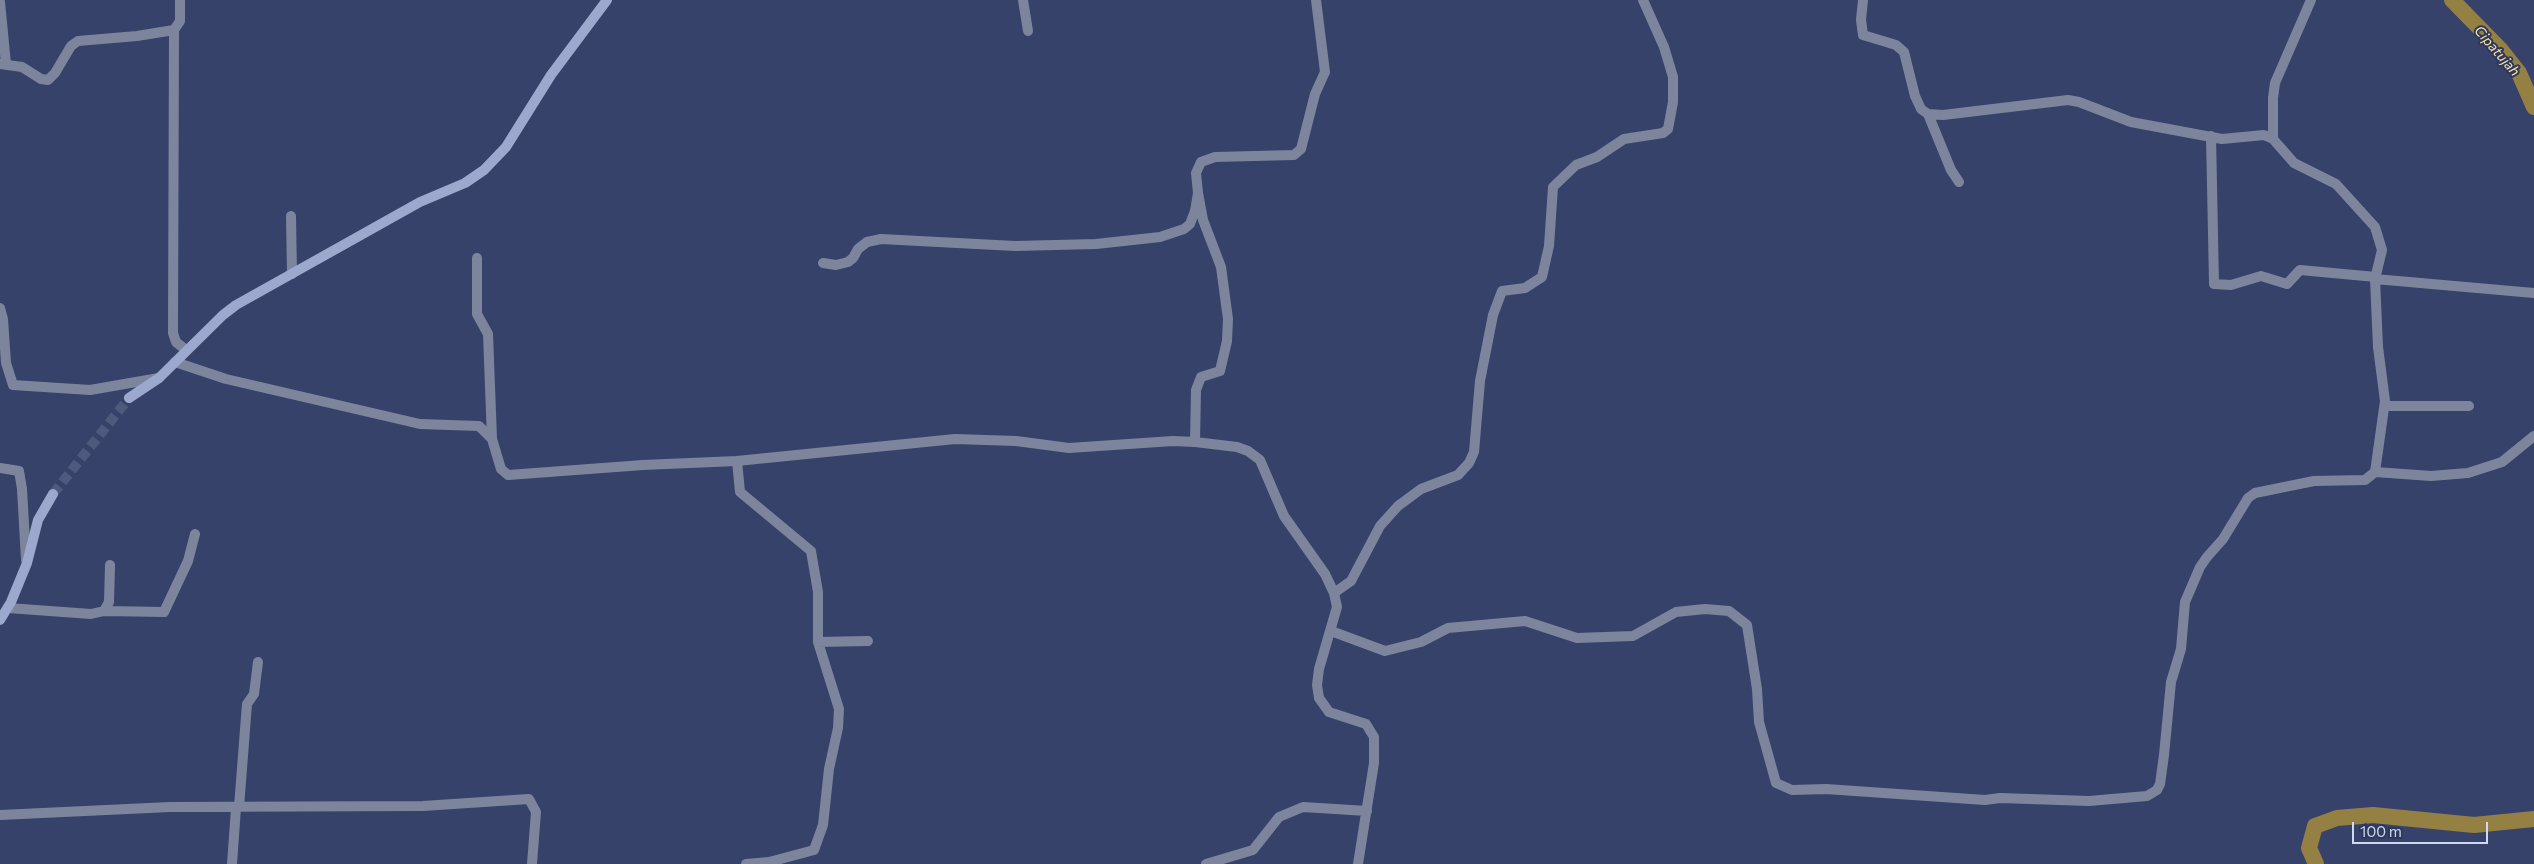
<!DOCTYPE html>
<html>
<head>
<meta charset="utf-8">
<style>
	body { margin:0 }
	#map { position:relative; width:2534px; height:864px; overflow:hidden; background:#37426a; font-family:Commissioner,sans-serif }
	canvas { display:block }
	.scale { position:absolute; left:2352px; top:822px; width:136px; height:22px; box-sizing:border-box; border:2px solid #d1d9f1; border-top:0; padding-left:6px; font-size:15px; line-height:18px; white-space:nowrap; color:#d1d9f1; -webkit-text-stroke:4px #2d385e; paint-order:stroke }
</style>
</head>
<body>
<div id="map">
<canvas width="2534" height="864"></canvas>
<div class="scale">100 m</div>
</div>
<script>
const context = document.querySelector('canvas').getContext('2d');
context.lineJoin = 'round';
const shape = rows => new Path2D(rows.map(r => 'M' + r).join(''));
function stroke(path, color, width, dash) { context.strokeStyle = color; context.lineWidth = width; context.lineCap = dash ? 'butt' : 'round'; context.setLineDash(dash || []); context.stroke(path); }
function write(font, color, halo, rows, align = 'center') {
  context.font = font + ' Commissioner,sans-serif'; context.lineWidth = 4; context.setLineDash([]); context.textBaseline = 'middle'; context.strokeStyle = halo; context.fillStyle = color; for (const [text, x, y, turn = 0] of rows) {
    context.save(); context.translate(x, y); context.rotate((+turn || 0) * Math.PI / 180); context.textAlign = isNaN(turn) ? turn : align; if (halo) context.strokeText(text, 0, 0); context.fillText(text, 0, 0); context.restore();
  }
}
const river = shape([
	[2452,0,2500,49,2519,73,2534,107],
	[2316,864,2309,848,2315,826,2337,818,2373,815,2474,825,2534,819]
]);
const secondaryTunnel = shape([
	[53,494,129,398]
]);
const street = shape([
	[1023,0,1028,31],
	[0,2,6,64],
	[174,30,173,333,176,342,186,350],
	[0,64,22,67,41,79,48,80,55,73,71,46,78,41,137,36,174,30,180,21,180,0],
	[1928,114,1951,170,1959,182],
	[2211,136,2214,284,2231,285,2261,276,2287,284,2300,270,2376,277],
	[2273,139,2273,98,2275,83,2311,0],
	[291,216,292,274],
	[477,258,477,314,488,334,492,439],
	[823,263,836,265,848,262,853,258,858,249,867,242,881,239,1015,246,1096,244,1160,237,1184,229,1190,224,1195,211,1198,193,1196,173,1201,162,1215,157,1294,155,1301,149,1315,94,1325,72,1316,0],
	[2375,279,2534,293],
	[0,308,3,319,6,363,13,385,90,390,159,378],
	[175,362,226,379,420,424,479,426,492,439,501,469,508,475,643,465,737,461,955,439,1016,441,1069,448,1173,441,1195,442,1196,390,1201,377,1220,371,1227,341,1228,319,1221,267,1203,220,1198,193],
	[2385,406,2469,406],
	[1195,442,1237,447,1248,451,1260,460,1284,516,1325,574,1334,593,1337,607,1319,669,1317,685,1319,698,1329,712,1366,724,1374,737,1374,763,1358,864],
	[737,461,740,492,811,551,818,592,818,642,839,709,838,728,829,769,823,825,814,850,769,862,746,864],
	[0,468,19,471,22,489,26,560],
	[2375,472,2431,476,2468,473,2502,462,2534,436],
	[1334,593,1351,581,1380,526,1398,506,1421,489,1458,475,1469,463,1474,452,1480,381,1493,315,1502,291,1525,288,1542,277,1549,246,1553,187,1576,165,1597,157,1624,139,1663,133,1668,129,1673,102,1673,77,1664,47,1643,0],
	[8,608,91,614,104,611,109,602,110,565],
	[104,611,164,612,188,561,195,534],
	[1331,631,1385,651,1421,642,1448,628,1525,621,1577,638,1633,636,1676,612,1705,609,1729,611,1747,625,1757,689,1759,722,1776,783,1792,790,1826,789,1985,800,2000,798,2089,801,2147,796,2157,790,2160,784,2164,755,2171,682,2181,649,2185,602,2200,567,2207,557,2223,539,2248,498,2255,493,2314,481,2365,480,2375,472,2385,401,2378,347,2375,279,2382,250,2375,227,2336,184,2294,163,2273,139,2264,135,2222,139,2131,122,2079,102,2068,100,1943,115,1928,114,1921,109,1915,96,1904,52,1896,45,1863,35,1861,20,1863,0],
	[818,642,868,641],
	[239,807,247,704,254,694,258,662],
	[0,815,170,807,423,806,529,799,536,812,532,864],
	[232,864,236,808],
	[1206,864,1253,850,1279,817,1303,807,1367,811]
]);
const secondary = shape([
	[129,398,159,378,223,315,236,305,420,202,465,183,484,170,506,147,551,75,607,0],
	[0,620,11,602,27,563,38,520,53,494]
]);
const waterNames = [
	["Cipatujah",2497,51,49]
];
stroke(river, '#958044', 16);
stroke(secondaryTunnel, '#4e597e', 10, [10, 5]);
stroke(street, '#7d859d', 10);
stroke(secondary, '#9ca8ce', 10);
write('italic 14px', '#fbe39e', '#2d385e', waterNames);
</script>
</body>
</html>
